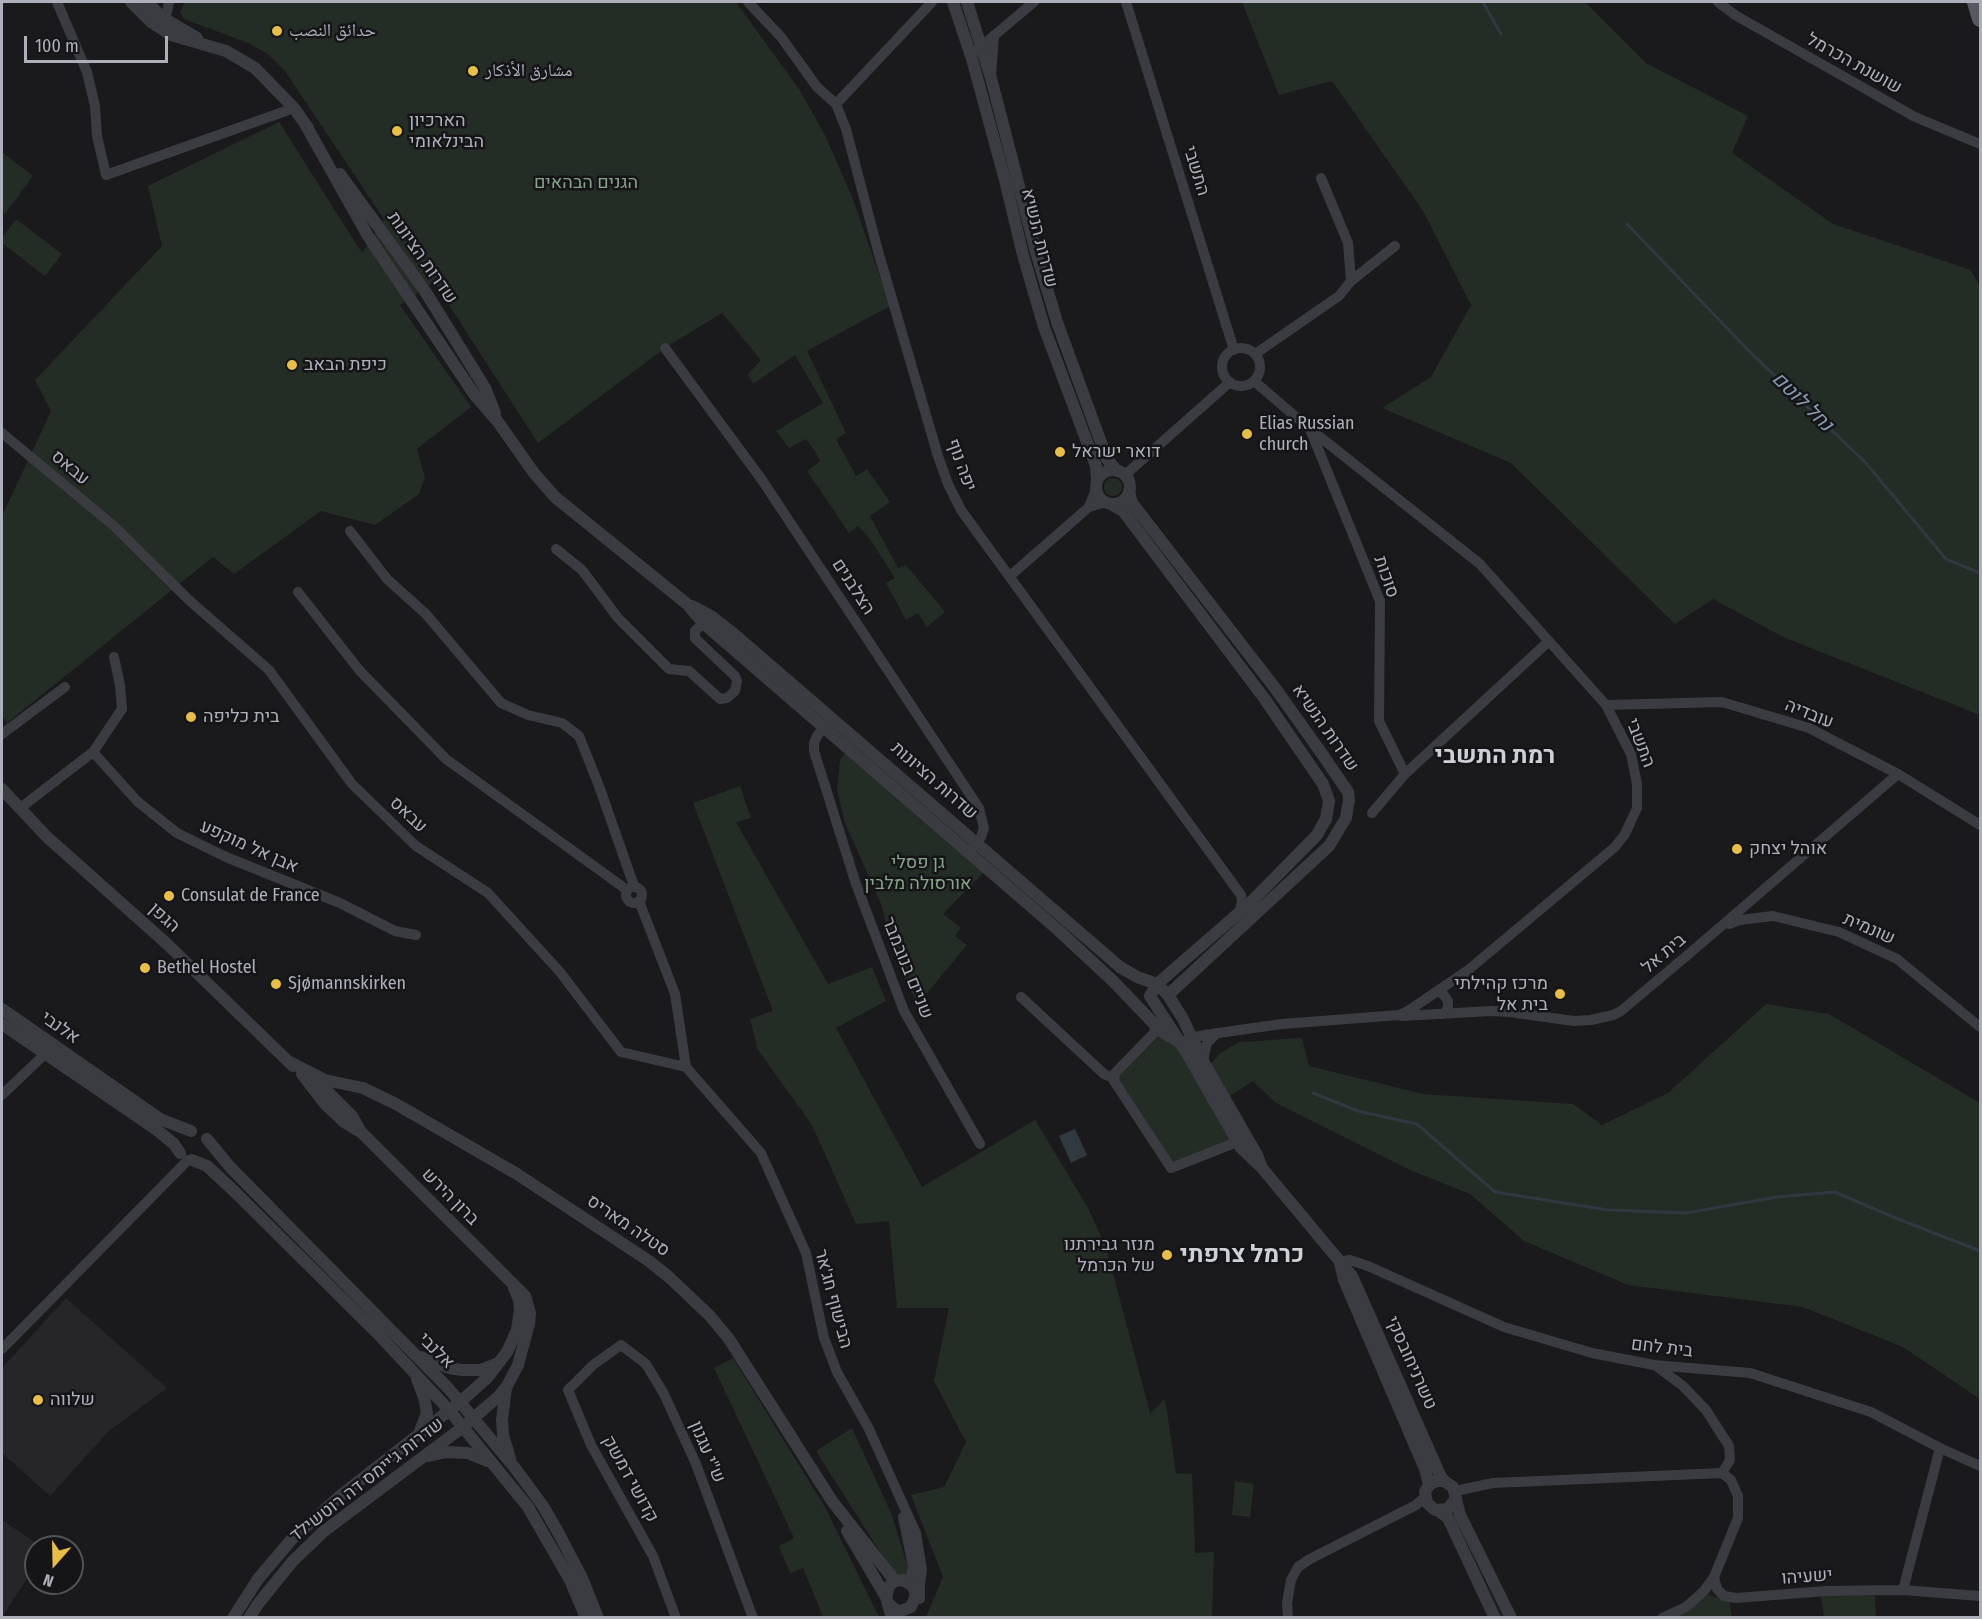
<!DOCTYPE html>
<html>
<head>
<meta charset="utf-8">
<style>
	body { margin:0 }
	#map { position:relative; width:1982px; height:1619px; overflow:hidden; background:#1a1a1c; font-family:"Fira Sans Condensed",sans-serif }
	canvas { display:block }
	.frame { position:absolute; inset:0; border:3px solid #adb0bb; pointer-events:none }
	.north { position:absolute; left:24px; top:1535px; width:60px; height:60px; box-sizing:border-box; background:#151517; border:2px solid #525359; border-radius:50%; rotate:200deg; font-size:16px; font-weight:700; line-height:24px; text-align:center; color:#adb0bb }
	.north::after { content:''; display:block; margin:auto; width:21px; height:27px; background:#e8be46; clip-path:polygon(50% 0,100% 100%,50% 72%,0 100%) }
	.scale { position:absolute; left:24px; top:36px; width:144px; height:27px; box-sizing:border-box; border:3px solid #adb0bb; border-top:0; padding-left:8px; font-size:18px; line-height:21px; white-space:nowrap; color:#adb0bb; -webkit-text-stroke:4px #151517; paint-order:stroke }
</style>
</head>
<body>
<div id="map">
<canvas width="1982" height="1619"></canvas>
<div class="frame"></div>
<div class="north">N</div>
<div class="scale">100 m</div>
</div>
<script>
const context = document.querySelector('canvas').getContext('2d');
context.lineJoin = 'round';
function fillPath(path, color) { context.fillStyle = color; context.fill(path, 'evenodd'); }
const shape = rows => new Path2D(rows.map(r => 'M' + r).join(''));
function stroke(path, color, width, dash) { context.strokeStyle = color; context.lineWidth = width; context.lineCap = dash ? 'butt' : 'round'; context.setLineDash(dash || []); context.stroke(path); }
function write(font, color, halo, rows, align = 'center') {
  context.font = font + ' "Fira Sans Condensed","Noto Naskh Arabic",Heebo,sans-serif'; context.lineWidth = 5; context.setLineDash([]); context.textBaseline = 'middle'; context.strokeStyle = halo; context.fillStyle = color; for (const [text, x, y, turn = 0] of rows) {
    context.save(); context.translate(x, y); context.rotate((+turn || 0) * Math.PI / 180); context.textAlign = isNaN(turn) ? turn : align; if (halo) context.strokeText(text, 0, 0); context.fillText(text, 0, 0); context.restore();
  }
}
const built = shape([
	[66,1298,167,1388,109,1431,50,1496,2,1453,2,1368],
	[2,1520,42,1547,36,1547,36,1565,2,1617]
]);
const green = shape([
	[185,2,736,2,799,89,825,135,853,199,890,306,807,351,846,433,836,439,856,476,867,469,890,502,870,516,898,568,906,565,945,612,927,627,918,613,906,620,886,583,895,578,870,539,858,526,849,533,807,471,820,461,815,451,806,439,789,448,776,431,823,403,795,355,753,384,748,374,761,360,722,313,665,348,538,443,434,282,400,305,471,407,417,449,425,478,419,494,375,525,321,511,234,574,213,557,7,723,2,716,2,516,51,411,35,380,162,246,148,186,279,122,362,253,384,219,285,71,268,54,248,43,184,19,180,12],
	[1242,2,1585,2,1646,63,1748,116,1732,153,1833,224,1971,270,1980,287,1980,715,1783,637,1713,599,1675,624,1511,463,1382,408,1431,377,1471,305,1423,211,1332,81,1279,95],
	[2,152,33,176,5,214,2,211],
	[16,219,62,254,45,276,2,243,2,238],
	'1104 487a9 9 0 1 1 18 0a9 9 0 1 1-18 0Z',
	[845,753,985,871,943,914,961,928,955,936,967,945,918,1004,905,980,894,953,881,904,845,823,837,790,840,760],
	[740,786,751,818,736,822,828,984,872,967,886,1001,836,1028,922,1187,1035,1120,1087,1206,1106,1247,1150,1413,1165,1399,1176,1473,1192,1474,1195,1553,1214,1552,1212,1617,926,1617,943,1577,911,1495,944,1487,966,1442,934,1381,949,1308,897,1308,889,1221,856,1224,812,1125,758,1050,750,1019,773,1011,693,803],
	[1766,1004,1829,1014,1980,1103,1980,1399,1903,1347,1803,1307,1628,1285,1524,1241,1470,1194,1410,1170,1276,1103,1253,1081,1230,1096,1210,1065,1219,1054,1239,1042,1302,1038,1309,1066,1423,1094,1573,1104,1602,1125,1668,1093],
	[1159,1034,1180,1049,1230,1141,1173,1163,1117,1082,1119,1073],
	[733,1358,826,1509,879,1617,823,1617,803,1568,790,1573,779,1546,794,1538,714,1368],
	[852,1428,892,1515,908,1568,909,1574,903,1580,894,1574,816,1451],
	[1235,1481,1254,1484,1250,1517,1232,1515],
	[1708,1595,1729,1601,1732,1617,1673,1618],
	[1821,1595,1875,1596,1876,1617,1824,1617]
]);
const water = shape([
	[1075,1129,1087,1155,1071,1163,1059,1136]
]);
const stream = shape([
	[1483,2,1501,34],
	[1627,224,1750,352,1865,462,1946,559,1980,573],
	[1313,1093,1358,1111,1417,1124,1495,1192,1608,1210,1686,1213,1777,1197,1835,1192,1893,1217,1980,1251]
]);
const minor = shape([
	[57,2,87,72,95,106,97,136,106,175,294,108],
	[748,2,781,37,817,87,836,104,846,129,878,251,938,456,948,484,961,510,1241,895,1242,903,1239,913],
	[1126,2,1234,350],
	[1718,2,1735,15,1915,117,1980,144],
	[157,22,162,20,167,12,169,2],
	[977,50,1034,2],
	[991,76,994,35],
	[836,104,932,2],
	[1321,178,1348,243,1351,281],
	[665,348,762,480,979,808,984,828,981,837,972,849],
	'1222 367a19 19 0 1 1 38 0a19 19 0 1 1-38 0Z',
	[1255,354,1339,296,1351,281,1395,246],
	[1310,429,1380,601,1379,721,1405,774],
	[2,433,114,526,190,601,269,670,352,784,416,846,488,893,560,972,621,1052,686,1067],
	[1125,475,1230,382],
	[1089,507,1096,489],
	[350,531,387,579,426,614,501,703,528,715,562,723,579,736,599,786,634,886],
	[556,549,582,570,618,618,669,669,689,671,720,699,727,698,735,691,737,681,735,676,695,638,695,631,703,623],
	[1010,576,1089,507,1106,502],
	[298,592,360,671,446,759,627,890],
	[1606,705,1722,702,1809,728,1898,774,1980,825],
	[829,724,823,728,817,736,814,743,814,751,856,884,904,1011,980,1144],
	[2,734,65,687],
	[93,752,137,801,177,833,226,857,340,903,395,931,416,935],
	[19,809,93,752,122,709,120,685,114,657],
	[1372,813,1405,774,1549,641],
	'626 895a8 8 0 1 1 16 0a8 8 0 1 1-16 0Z',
	[639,901,675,994,686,1067],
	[1729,924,1740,920,1773,916,1839,932,1897,959,1980,1027],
	[1437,991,1444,995,1448,1001,1448,1008,1444,1014],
	[1021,997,1104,1074,1113,1078],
	[1402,1016,1491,1011,1509,1012,1574,1021,1591,1020,1613,1015,1621,1011,1690,953,1898,774],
	[1155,1025,1154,1033,1115,1073,1114,1081,1171,1168,1237,1142,1242,1138],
	[1185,1041,1199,1036,1218,1033,1282,1024,1399,1015,1408,1011,1467,971,1615,847,1625,834,1637,808,1637,784,1631,754,1606,705,1480,564,1310,429,1254,381],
	[1203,1061,1207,1043,1217,1033],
	[686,1067,761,1153,806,1253,824,1338,837,1372,868,1427,916,1533,922,1570,920,1583,920,1599],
	[2,1095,45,1054,53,1052],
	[1339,1262,1350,1260,1368,1266,1504,1327,1592,1353,1654,1365,1750,1373,1871,1412,1940,1448,1980,1466],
	[2,1349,188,1160],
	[1655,1365,1683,1386,1706,1410,1729,1446,1730,1460,1722,1473],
	[1455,1491,1493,1483,1722,1473],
	[903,1517,913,1567,910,1583],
	[1714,1577,1717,1589,1724,1596,1736,1598,1826,1591,1903,1590,1980,1596],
	[1903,1590,1940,1448],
	[676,1618,653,1556,591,1445,568,1390,593,1365,621,1345,646,1364,664,1394,696,1464,753,1618],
	[1288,1618,1287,1603,1291,1580,1298,1567,1310,1559,1416,1505,1425,1497],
	[1662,1618,1686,1607,1704,1591,1714,1577,1738,1518,1738,1496,1731,1480,1722,1473]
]);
const tertiary = shape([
	[131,2,151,22,171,35,226,51,255,68,294,108,308,128],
	[147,2,163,18,197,38],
	[953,2,972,59,1006,184,1023,255,1044,327,1096,466,1097,480],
	[967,2,991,78,1036,252,1057,322,1107,459,1117,471],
	[304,122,368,236,474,394,498,422,534,473,555,497,687,604,703,623,1057,929,1113,981,1161,1031,1181,1043],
	[340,174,425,291,485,388,495,413],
	'1096 487a17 17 0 1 1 34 0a17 17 0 1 1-34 0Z',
	[1129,491,1132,503,1275,688,1320,751,1348,792,1349,800,1346,818,1329,846,1168,995],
	[1111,504,1123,511,1264,698,1323,784,1329,801,1326,819,1317,835,1248,905,1157,984,1150,996],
	[692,606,711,616,734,634,1120,967,1137,977,1157,984,1168,995,1183,1019,1203,1061,1257,1155,1262,1168],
	[2,789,47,837,166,943,293,1066],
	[1150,996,1185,1050,1241,1148,1262,1168,1352,1276,1440,1475,1444,1481],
	[2,1009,160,1119,191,1131],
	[2,1024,157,1130,174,1144,180,1153],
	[290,1062,325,1080,363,1088,396,1104,517,1174,649,1261,670,1278,710,1316,729,1339,832,1501,895,1581],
	[309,1079,328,1092,352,1116,361,1132],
	[207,1139,230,1167,449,1389,515,1468,543,1506,559,1534,582,1578,598,1618],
	[192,1160,207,1166,235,1192,379,1335,449,1410,528,1507,570,1580,586,1618],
	[1340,1263,1344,1280,1425,1469,1429,1485],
	[421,1357,449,1368,462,1370,480,1370,496,1364],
	[417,1379,424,1397,427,1413,420,1431],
	[506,1388,502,1420,503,1435,510,1459],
	[429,1456,446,1452,468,1453,487,1461],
	[1456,1498,1448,1509,1435,1510,1427,1503,1425,1492,1429,1485,1436,1481,1444,1481,1453,1487,1460,1515,1511,1618],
	[1439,1511,1448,1518,1495,1618],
	[847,1531,886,1597],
	[889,1604,896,1610,901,1611,911,1607,916,1595,913,1586,903,1580,895,1581,889,1586,886,1597,892,1618],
	[233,1618,258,1579,292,1539,340,1496,460,1402,487,1378,507,1352,517,1330,520,1311,519,1300,514,1288],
	[249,1618,258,1604,292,1562,323,1532,463,1427,499,1396,507,1386,518,1365,529,1324,530,1313,525,1296,362,1133,344,1122,326,1105,302,1074]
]);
const primary = shape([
	[1975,2,1980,19]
]);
const markers = [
	[277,31,6,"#e8be46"],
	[473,71,6,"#e8be46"],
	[397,131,6,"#e8be46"],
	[292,365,6,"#e8be46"],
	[1247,434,6,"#e8be46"],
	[1060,452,6,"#e8be46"],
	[191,717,6,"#e8be46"],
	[1737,849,6,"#e8be46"],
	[169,896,6,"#e8be46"],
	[145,968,6,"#e8be46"],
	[276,984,6,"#e8be46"],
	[1560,994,6,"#e8be46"],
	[1167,1255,6,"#e8be46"],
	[38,1400,6,"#e8be46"]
];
const poiNames = [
	["حدائق النصب",289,31],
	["مشارق الأذكار",485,71],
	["הארכיון",409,121],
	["הבינלאומי",409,142],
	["כיפת הבאב",304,365],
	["Elias Russian",1259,424],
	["church",1259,445],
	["דואר ישראל",1072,452],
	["בית כליפה",203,717],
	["אוהל יצחק",1749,849],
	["Consulat de France",181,896],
	["Bethel Hostel",157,968],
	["Sjømannskirken",288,984],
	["מרכז קהילתי",1548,984,"right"],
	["בית אל",1548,1005,"right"],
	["מנזר גבירתנו",1155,1245,"right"],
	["של הכרמל",1155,1266,"right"],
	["שלווה",50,1400]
];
const streetNames = [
	["שושנת הכרמל",1854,64,29],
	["התשבי",1196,171,73],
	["שדרות הנשיא",1039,238,76],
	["שדרות הציונות",422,258,55],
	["יפה נוף",961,465,70],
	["עבאס",70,468,40],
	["סוכות",1386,577,71],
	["הצלבנים",853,587,57],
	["עובדיה",1809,714,22],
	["שדרות הנשיא",1325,728,55],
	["התשבי",1640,743,69],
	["שדרות הציונות",934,781,41],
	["עבאס",408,815,43],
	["אבן אל מוקפע",249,847,24],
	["הגפן",164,918,42],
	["שונמית",1869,929,23],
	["בית אל",1664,954,-40],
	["שניים בנובמבר",907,968,68],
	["אלנבי",60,1028,35],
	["ברון הירש",450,1197,45],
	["סטלה מאריס",628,1226,34],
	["הבישוף חג'אר",833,1299,75],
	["בית לחם",1662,1348,7],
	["אלנבי",436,1351,45],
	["טשרניחובסקי",1411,1363,66],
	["ש\"י עגנון",707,1452,67],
	["קדושי דמשק",630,1479,61],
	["שדרות ג'יימס דה רוטשילד",367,1480,-38],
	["ישעיהו",1807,1577,-4]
];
const parkNames = [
	["הגנים הבהאים",586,183],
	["גן פסלי",918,863],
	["אורסולה מלבין",918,884]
];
const waterNames = [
	["נחל לוטם",1802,402,44]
];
const districtNames = [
	["רמת התשבי",1495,756],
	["כרמל צרפתי",1242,1255]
];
fillPath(built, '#262629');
fillPath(green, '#242c26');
fillPath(water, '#303840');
stroke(stream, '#303840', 3);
stroke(minor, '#3b3c41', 10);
stroke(tertiary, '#3b3c41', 12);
stroke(primary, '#575860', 16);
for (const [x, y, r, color] of markers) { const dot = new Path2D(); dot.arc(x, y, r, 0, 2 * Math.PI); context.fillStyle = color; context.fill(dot); stroke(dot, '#151517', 2); }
write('18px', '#adb0bb', '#151517', poiNames, 'left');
write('18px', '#adb0bb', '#151517', streetNames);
write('18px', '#86a48a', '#151517', parkNames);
write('italic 20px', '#879bb3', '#151517', waterNames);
write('bold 24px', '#ced0d7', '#151517', districtNames);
</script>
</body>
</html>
